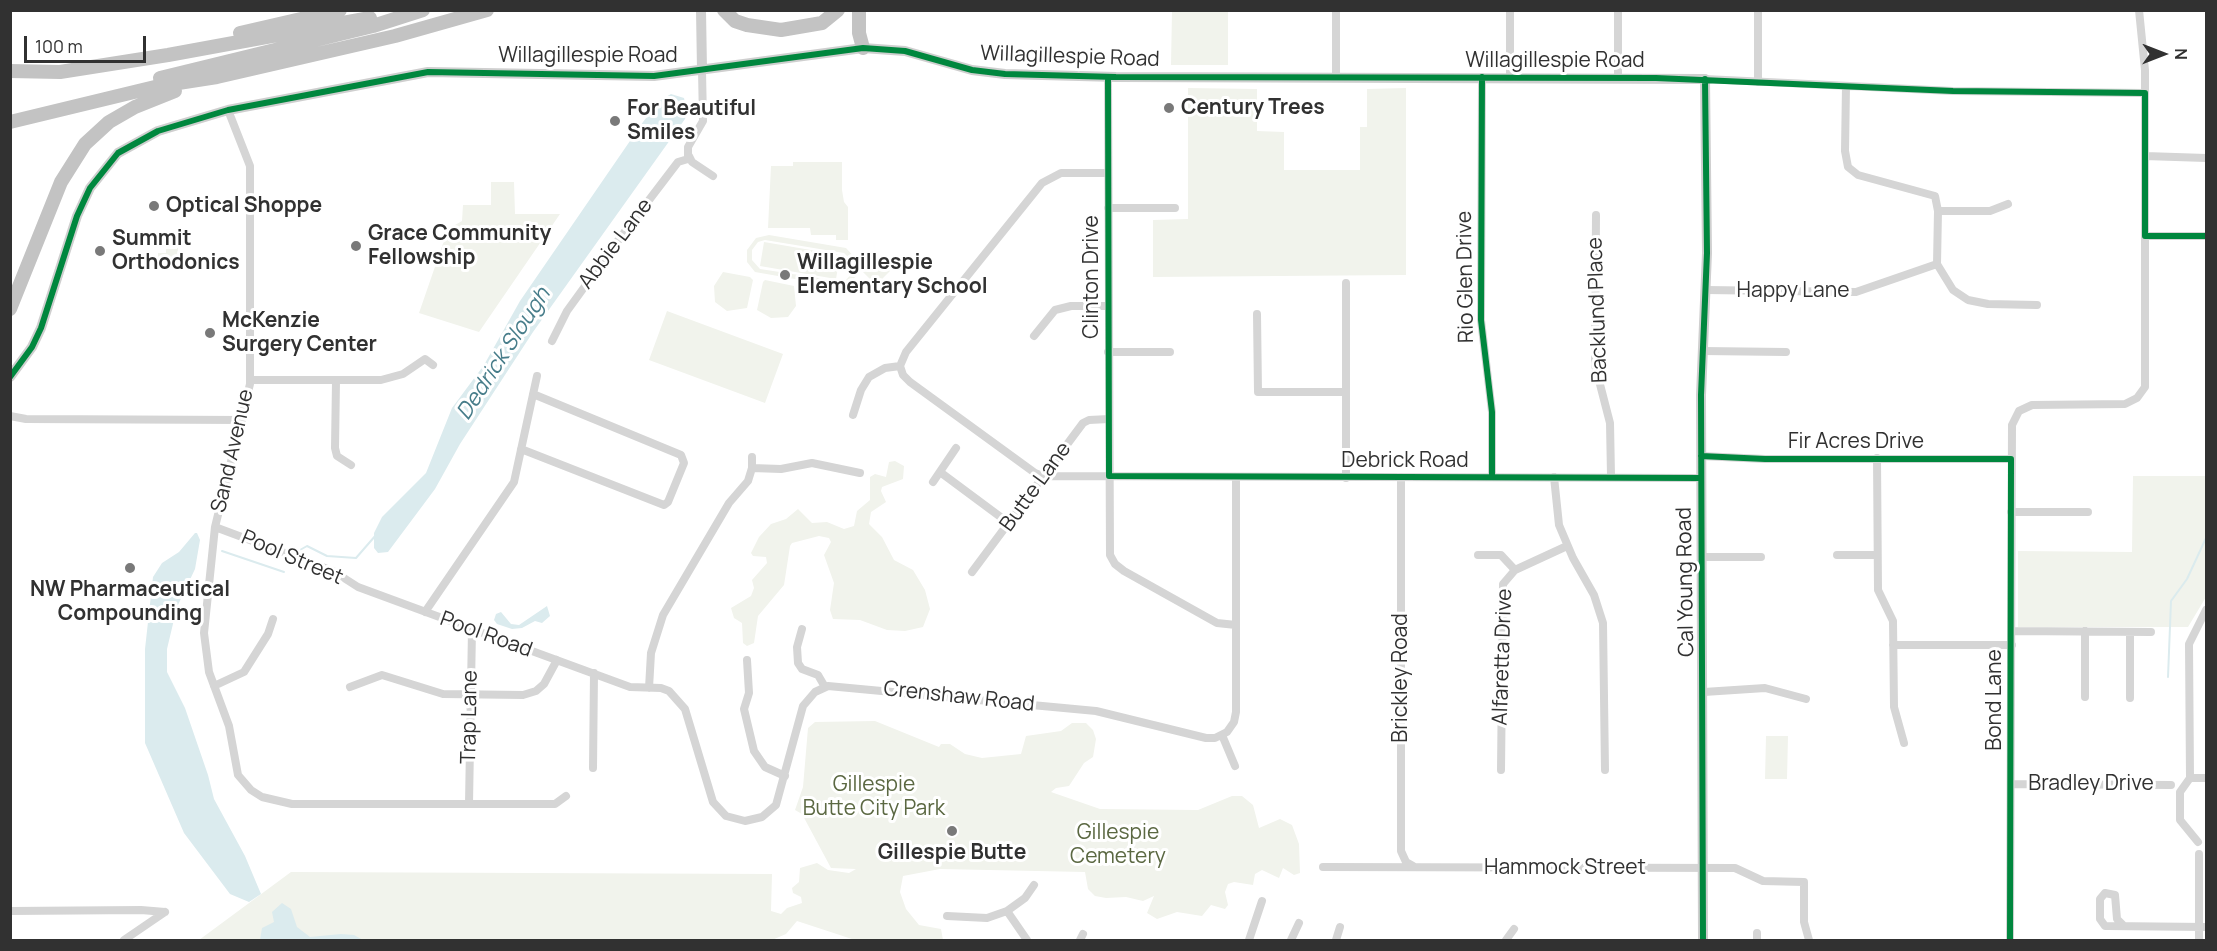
<!DOCTYPE html>
<html>
<head>
<meta charset="utf-8">
<style>
	body { margin:0 }
	#map { position:relative; width:2217px; height:951px; overflow:hidden; background:#fff; font-family:Manrope,sans-serif }
	canvas { display:block }
	.frame { position:absolute; inset:0; border:12px solid #313131; pointer-events:none }
	.north { position:absolute; left:2133px; top:24px; width:60px; height:60px; -webkit-text-stroke:4px #fff; paint-order:stroke; rotate:90deg; font-size:16px; font-weight:700; line-height:24px; text-align:center; color:#313131 }
	.north::after { content:''; display:block; margin:auto; width:21px; height:27px; background:#313131; clip-path:polygon(50% 0,100% 100%,50% 72%,0 100%) }
	.scale { position:absolute; left:24px; top:36px; width:122px; height:27px; box-sizing:border-box; border:3px solid #313131; border-top:0; padding-left:8px; font-size:18px; line-height:21px; white-space:nowrap; color:#313131; -webkit-text-stroke:4px #fff; paint-order:stroke }
</style>
</head>
<body>
<div id="map">
<canvas width="2217" height="951"></canvas>
<div class="frame"></div>
<div class="north">N</div>
<div class="scale">100 m</div>
</div>
<script>
const context = document.querySelector('canvas').getContext('2d');
context.lineJoin = 'round';
function fillPath(path, color) { context.fillStyle = color; context.fill(path, 'evenodd'); }
const shape = rows => new Path2D(rows.map(r => 'M' + r).join(''));
function stroke(path, color, width, dash) { context.strokeStyle = color; context.lineWidth = width; context.lineCap = dash ? 'butt' : 'round'; context.setLineDash(dash || []); context.stroke(path); }
function write(font, color, halo, rows, align = 'center') {
  context.font = font + ' Manrope,sans-serif'; context.lineWidth = 6; context.setLineDash([]); context.textBaseline = 'middle'; context.strokeStyle = halo; context.fillStyle = color; for (const [text, x, y, turn = 0] of rows) {
    context.save(); context.translate(x, y); context.rotate((+turn || 0) * Math.PI / 180); context.textAlign = isNaN(turn) ? turn : align; if (halo) context.strokeText(text, 0, 0); context.fillText(text, 0, 0); context.restore();
  }
}
const green = shape([
	[1172,11,1228,11,1228,65,1171,65],
	[1188,88,1257,89,1257,131,1284,132,1284,170,1360,170,1360,127,1367,127,1367,89,1406,88,1406,275,1153,277,1153,220,1188,219],
	[793,162,842,162,842,190,844,202,848,207,848,240,836,240,836,235,811,235,810,228,768,228,771,166,793,166],
	[491,182,514,182,515,214,560,214,479,332,419,313,448,229,462,221,463,205,491,205],
	[769,235,846,248,858,261,856,276,848,285,841,287,755,272,747,262,747,250,756,238],
	[765,240,844,253,852,261,852,273,846,280,838,281,760,269,752,260,752,250,758,242],
	[170,236,179,236,177,261,158,261,158,253,166,253,166,249,177,249,177,240,170,240],
	[764,242,840,255,836,279,760,266],
	[876,258,890,271,876,285,863,272],
	[723,272,750,277,753,280,747,308,727,311,715,302,714,286],
	[765,280,794,286,796,306,788,317,771,318,757,310,763,282],
	[667,311,783,354,765,403,649,360],
	[895,461,904,466,903,479,882,487,881,491,886,502,871,512,869,524,882,537,894,560,913,570,925,590,930,609,923,627,905,631,887,630,860,620,833,619,830,610,834,583,824,555,831,542,829,538,819,536,792,543,790,546,784,585,758,616,754,643,747,646,743,643,742,623,734,618,731,608,751,596,754,588,752,580,767,563,766,557,753,556,751,553,759,537,771,524,786,519,798,509,812,523,827,522,844,529,854,526,857,511,870,500,870,477,875,474,886,477,889,462],
	[2133,476,2206,476,2206,597,2188,627,2018,627,2018,551,2132,552],
	[875,721,939,747,941,744,950,744,965,754,982,758,1021,754,1026,736,1061,731,1072,723,1086,723,1093,730,1096,739,1093,757,1084,763,1069,786,1056,788,1051,792,1100,809,1198,810,1232,796,1242,796,1253,805,1259,828,1280,819,1292,825,1299,844,1300,873,1294,875,1283,868,1279,878,1262,870,1255,874,1253,885,1234,882,1228,884,1225,892,1228,905,1225,909,1211,905,1202,916,1177,912,1157,919,1147,913,1154,896,1143,901,1126,897,1106,898,1095,896,1088,889,1085,872,940,869,903,876,900,892,906,909,919,925,941,929,943,940,855,940,797,921,786,934,772,940,199,940,291,872,772,874,771,911,781,914,787,908,802,903,801,897,793,893,792,888,799,882,800,868,817,863,828,870,849,873,856,869,831,868,802,814,795,810,803,787,808,728,815,722],
	[1766,736,1788,736,1787,779,1765,779]
]);
const water = shape([
	[671,94,684,98,687,112,685,119,533,332,460,444,435,489,388,552,378,553,374,548,374,533,382,517,426,473,452,408,484,365,520,301,643,122,659,101],
	[195,533,197,533,200,540,195,569,177,607,167,649,167,672,185,708,208,775,214,799,245,856,261,894,249,902,230,894,184,833,145,743,145,649,153,577,162,563,179,552],
	[547,606,550,616,542,623,535,621,522,628,512,629,497,624,494,620,496,614,501,612,511,624,519,625],
	[282,903,291,909,297,927,310,937,341,934,354,935,363,940,260,940,262,928,274,922,272,912]
]);
const stream = shape([
	[300,550,307,546,327,556,356,558,376,535],
	[222,551,284,572],
	[2168,677,2171,601,2187,579,2206,538]
]);
const street = shape([
	[1336,10,1336,77],
	[1510,10,1510,77],
	[1108,77,1110,555,1115,564,1124,571,1217,623,1236,625],
	[1482,77,1481,320,1492,412,1492,477],
	[1618,78,1618,10],
	[1705,79,1953,91,2145,93],
	[1758,82,1758,10],
	[1846,86,1845,151,1848,167,1858,175,1935,196,1938,211,1937,264],
	[228,110,250,166,250,384,215,527,204,633,209,672,229,726,238,775,251,790,262,797,292,804,555,804,566,796],
	[689,156,692,162,713,176],
	[2145,156,2206,158],
	[1108,208,1175,208],
	[1938,211,1990,211,2008,204],
	[1596,215,1595,365,1610,423,1611,476],
	[2145,236,2206,236],
	[1346,283,1346,478],
	[1706,290,1856,292,1937,264,1953,290,1968,300,1988,304,2037,305],
	[1257,314,1258,392,1346,392],
	[1034,336,1055,310,1071,306,1108,306],
	[552,341,567,311,617,242,678,162,688,159,688,147,703,121,702,70],
	[1703,351,1786,352],
	[1108,352,1170,352],
	[900,366,903,375,910,382,1035,473,1043,476,1701,478],
	[250,380,381,380,403,374,425,359,433,365],
	[336,381,335,448,337,456,351,465],
	[853,415,861,390,869,377,885,368,900,366,906,352,1042,183,1061,173,1108,173],
	[10,416,26,419,242,420],
	[521,449,664,505,668,502,684,463,681,455,533,394],
	[1701,456,1765,459,2011,459],
	[752,457,752,468,781,469,812,463,860,473],
	[1877,458,1878,590,1893,621,1894,707,1904,743],
	[940,472,1010,524],
	[1401,477,1401,851,1406,862,1413,866],
	[1554,477,1559,525,1573,558,1594,595,1603,623,1605,770],
	[933,482,956,448],
	[2011,512,2088,512],
	[215,527,333,571,358,587,472,629,630,687,661,688,669,691,685,709,713,802,726,816,745,821,762,817,776,805,803,706,815,692,828,686,1096,711,1206,738,1215,738,1227,732,1234,722,1236,712,1236,478],
	[1478,555,1501,555,1515,570],
	[1837,555,1877,555],
	[1701,557,1761,557],
	[972,572,1083,423,1089,420,1109,419],
	[425,612,514,482,537,376],
	[802,629,797,647,798,663,802,669,818,675,825,687],
	[2012,631,2151,632],
	[1893,645,2012,645],
	[747,660,749,693,744,709,754,751,765,767,785,776],
	[214,686,244,672,268,634,273,619],
	[350,687,382,675,443,694,523,695,536,691,544,684,557,660],
	[649,688,651,653,663,615,729,503,748,481,752,468],
	[1704,692,1765,688,1806,699],
	[2085,697,2085,631],
	[2130,698,2130,632],
	[1222,735,1235,766],
	[593,768,594,673],
	[1501,770,1503,584,1515,570,1567,546],
	[2190,778,2206,778],
	[2012,784,2171,785],
	[469,804,472,629],
	[2198,842,2180,820,2180,792,2190,778,2189,644,2206,610],
	[2199,854,2199,940],
	[1323,867,1735,868,1763,881,1804,882,1804,922,1809,940],
	[10,911,141,910,165,912],
	[947,916,987,918,1007,911],
	[2124,926,2117,919,2115,895,2105,893,2100,899,2100,919,2105,926,2107,926,2206,927],
	[124,940,165,912],
	[1027,940,1007,911,1025,898,1034,885],
	[1080,940,1083,934],
	[1249,940,1262,901],
	[1291,940,1299,923],
	[1336,940,1340,927],
	[1506,940,1514,929],
	[1757,940,1757,933],
	[2010,940,2012,425,2019,411,2032,405,2125,404,2137,398,2145,387,2145,70,2139,10]
]);
const secondary = shape([
	[701,10,702,70],
	[10,377,32,347,41,328,77,216,90,188,118,153,158,131,228,110,428,72,654,76,863,48,905,51,972,70,1005,74,1116,77,1705,79,1707,253,1701,395,1703,940]
]);
const highway = shape([
	[724,10,735,21,747,25,781,30,822,23,838,10],
	[859,10,859,33,863,48],
	[240,33,340,10],
	[10,71,60,72,168,55,370,18],
	[160,78,373,26,423,10],
	[10,122,159,86,217,77,395,36,487,10],
	[10,309,61,182,85,144,109,122,135,107,175,91]
]);
const cycleway = shape([
	[1108,77,1109,476,1701,478],
	[1482,77,1481,320,1492,412,1492,477],
	[10,377,32,347,41,328,77,216,90,188,118,153,158,131,228,110,428,72,654,76,863,48,905,51,972,70,1005,74,1116,77,1656,78,1953,91,2145,93,2145,236,2206,236],
	[1701,456,1765,459,2011,459,2010,940],
	[1703,940,1701,395,1707,253,1705,79]
]);
const markers = [
	[1169,108,6,"#797979"],
	[615,121,6,"#797979"],
	[154,206,6,"#797979"],
	[356,246,6,"#797979"],
	[100,251,6,"#797979"],
	[785,275,6,"#797979"],
	[210,333,6,"#797979"],
	[130,568,6,"#797979"],
	[952,831,6,"#797979"]
];
const streetNames = [
	["Willagillespie Road",588,56],
	["Willagillespie Road",1070,57,2],
	["Willagillespie Road",1555,61],
	["Abbie Lane",616,244,-53],
	["Clinton Drive",1092,277,-90],
	["Rio Glen Drive",1466,277,-91],
	["Happy Lane",1793,291],
	["Backlund Place",1598,310,-92],
	["Fir Acres Drive",1856,442],
	["Sand Avenue",233,451,-77],
	["Debrick Road",1405,461],
	["Butte Lane",1036,487,-54],
	["Pool Street",292,558,23],
	["Cal Young Road",1686,582,-91],
	["Pool Road",486,635,20],
	["Alfaretta Drive",1503,657,-88],
	["Brickley Road",1401,678,-90],
	["Crenshaw Road",959,697,6],
	["Bond Lane",1995,700,-90],
	["Trap Lane",470,717,-89],
	["Bradley Drive",2091,784],
	["Hammock Street",1565,868]
];
const poiNames = [
	["Century Trees",1181,108],
	["For Beautiful",627,109],
	["Smiles",627,133],
	["Optical Shoppe",166,206],
	["Grace Community",368,234],
	["Fellowship",368,258],
	["Summit",112,239],
	["Orthodonics",112,263],
	["Willagillespie",797,263],
	["Elementary School",797,287],
	["McKenzie",222,321],
	["Surgery Center",222,345],
	["NW Pharmaceutical",130,590,"center"],
	["Compounding",130,614,"center"],
	["Gillespie Butte",952,853,"center"]
];
const parkNames = [
	["Gillespie",874,785],
	["Butte City Park",874,809],
	["Gillespie",1118,833],
	["Cemetery",1118,857]
];
const waterNames = [
	["Dedrick Slough",504,354,-57]
];
fillPath(green, '#f1f3ec');
fillPath(water, '#dbebee');
stroke(stream, '#dbebee', 2);
stroke(street, '#d5d5d5', 8);
stroke(secondary, '#cfcfcf', 10);
stroke(highway, '#c3c3c3', 14);
stroke(cycleway, '#00873e', 6);
for (const [x, y, r, color] of markers) { const dot = new Path2D(); dot.arc(x, y, r, 0, 2 * Math.PI); context.fillStyle = color; context.fill(dot); stroke(dot, '#fff', 2); }
write('21px', '#313131', '#fff', streetNames);
write('bold 21px', '#313131', '#fff', poiNames, 'left');
write('21px', '#5b6842', '#fff', parkNames);
write('italic 22px', '#477d8a', '#fff', waterNames);
</script>
</body>
</html>
